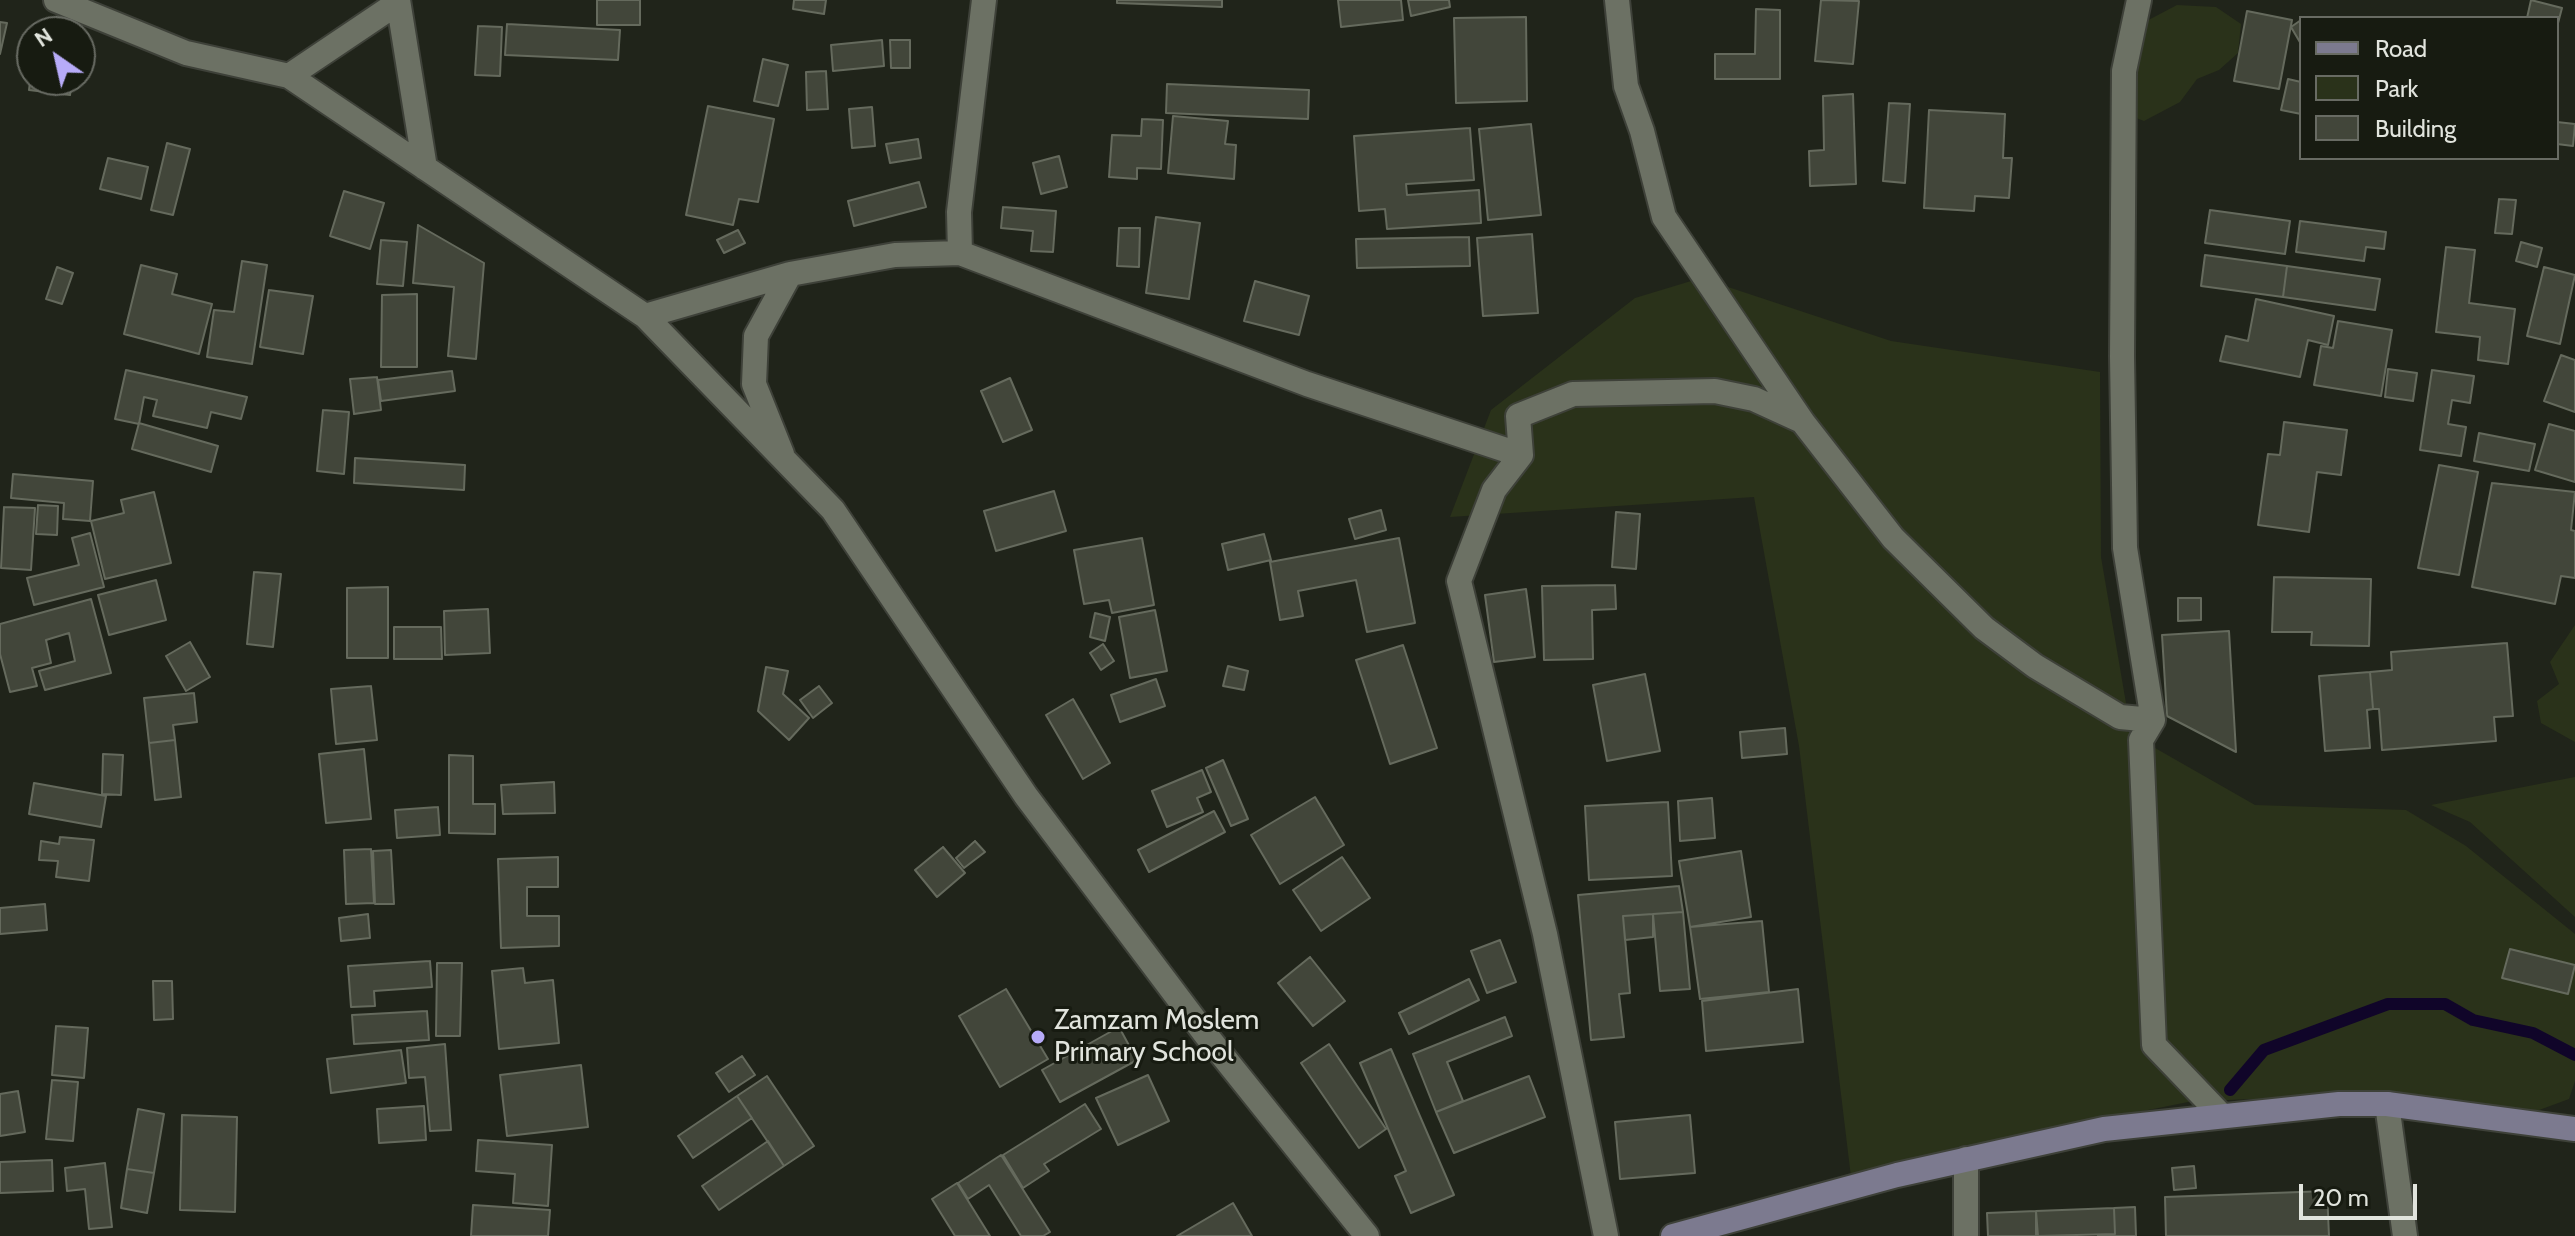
<!DOCTYPE html>
<html>
<head>
<meta charset="utf-8">
<style>
	body { margin:0 }
	#map { position:relative; width:2575px; height:1236px; overflow:hidden; background:#20241a; font-family:Cabin,sans-serif }
	canvas { display:block }
	.legend { position:absolute; left:2299px; top:16px; width:260px; height:144px; box-sizing:border-box; background:#171b11; border:2px solid #686b63; margin:0; padding:10px 14px; list-style:none; font-size:24px; color:#e1e4dd }
	.legend li { display:flex; align-items:center; gap:16px; height:40px }
	.legend b { width:40px; border:2px solid #686b63 }
	.north { position:absolute; left:16px; top:16px; width:80px; height:80px; box-sizing:border-box; background:#171b11; border:2px solid #686b63; border-radius:50%; rotate:326deg; font-size:22px; font-weight:700; line-height:32px; text-align:center; color:#e1e4dd }
	.north::after { content:''; display:block; margin:auto; width:28px; height:36px; background:#b7abf8; clip-path:polygon(50% 0,100% 100%,50% 72%,0 100%) }
	.scale { position:absolute; left:2299px; top:1184px; width:118px; height:36px; box-sizing:border-box; border:4px solid #e1e4dd; border-top:0; padding-left:10px; font-size:24px; line-height:28px; white-space:nowrap; color:#e1e4dd; -webkit-text-stroke:6px #171b11; paint-order:stroke }
</style>
</head>
<body>
<div id="map">
<canvas width="2575" height="1236"></canvas>
<ul class="legend">
<li><b style="height:10px;background:#7c7a8f"></b>Road</li>
<li><b style="height:22px;background:#2a321a"></b>Park</li>
<li><b style="height:22px;background:#42463a"></b>Building</li>
</ul>
<div class="north">N</div>
<div class="scale">20 m</div>
</div>
<script>
const context = document.querySelector('canvas').getContext('2d');
context.lineJoin = 'round';
function fillPath(path, color) { context.fillStyle = color; context.fill(path, 'evenodd'); }
const shape = rows => new Path2D(rows.map(r => 'M' + r).join(''));
function stroke(path, color, width, dash) { context.strokeStyle = color; context.lineWidth = width; context.lineCap = dash ? 'butt' : 'round'; context.setLineDash(dash || []); context.stroke(path); }
function write(font, color, halo, rows, align = 'center') {
  context.font = font + ' Cabin,sans-serif'; context.lineWidth = 6; context.setLineDash([]); context.textBaseline = 'middle'; context.strokeStyle = halo; context.fillStyle = color; for (const [text, x, y, turn = 0] of rows) {
    context.save(); context.translate(x, y); context.rotate((+turn || 0) * Math.PI / 180); context.textAlign = isNaN(turn) ? turn : align; if (halo) context.strokeText(text, 0, 0); context.fillText(text, 0, 0); context.restore();
  }
}
const green = shape([
	[2177,5,2216,7,2241,24,2238,53,2219,70,2197,79,2180,102,2144,121,2126,114,2139,25],
	[1701,278,1977,636,2141,740,2255,805,2406,810,2466,846,2575,934,2575,1081,2569,1099,2531,1113,2407,1103,2249,1099,2188,1102,1955,1149,1851,1177,1799,746,1754,497,1450,517,1491,410,1635,298],
	[1722,285,1891,341,2100,372,2101,557,2127,709,1989,620,1900,532,1795,396],
	[2575,625,2575,742,2541,723,2537,701,2559,684,2550,662],
	[2575,777,2575,917,2470,822,2431,805]
]);
const stream = shape([
	[2230,1090,2264,1050,2388,1004,2445,1004,2473,1020,2533,1033,2575,1055]
]);
const building = shape([
	[597,0,640,0,640,25,597,25,597,0],
	[794,0,826,0,824,14,793,9,794,0],
	[1117,0,1222,0,1222,7,1117,3,1117,0],
	[1338,0,1401,0,1403,20,1341,27,1338,0],
	[1408,0,1449,0,1450,7,1411,16,1408,0],
	[1821,0,1859,1,1853,64,1815,61,1821,0],
	[2531,0,2562,8,2557,27,2557,18,2527,18,2531,0],
	[1756,9,1780,10,1780,79,1715,79,1715,54,1755,54,1756,9],
	[2247,11,2292,20,2279,89,2234,81,2247,11],
	[1526,17,1527,101,1456,103,1454,18,1526,17],
	[2301,20,2301,44,2291,27,2301,20],
	[0,22,7,23,0,54,0,22],
	[507,24,620,30,618,60,505,55,507,24],
	[478,26,502,27,500,76,475,75,478,26],
	[882,40,884,66,833,71,831,45,882,40],
	[890,40,910,40,910,68,891,68,890,40],
	[763,59,788,65,778,106,754,101,763,59],
	[32,67,32,80,72,80,70,95,29,90,32,67],
	[826,71,828,109,807,110,806,72,826,71],
	[2288,79,2301,82,2301,114,2281,110,2288,79],
	[1167,84,1309,90,1308,119,1166,113,1167,84],
	[1853,94,1856,184,1810,186,1809,151,1824,150,1823,96,1853,94],
	[1889,103,1910,104,1905,183,1883,181,1889,103],
	[708,106,774,119,758,202,739,199,733,225,686,215,708,106],
	[872,107,875,146,852,148,849,109,872,107],
	[1929,110,2005,114,2003,158,2012,158,2009,198,1975,196,1974,211,1924,208,1929,110],
	[1173,116,1228,121,1225,144,1236,145,1234,179,1168,173,1173,116],
	[1142,119,1163,120,1161,169,1137,168,1137,179,1109,177,1112,135,1141,136,1142,119],
	[2557,122,2575,124,2573,146,2557,144,2557,122],
	[1531,124,1541,215,1488,220,1479,129,1531,124],
	[1470,128,1474,180,1406,184,1407,195,1479,190,1481,223,1387,229,1385,209,1359,211,1354,136,1470,128],
	[918,139,921,158,890,163,886,144,918,139],
	[167,143,190,149,173,215,151,210,167,143],
	[1059,156,1067,187,1041,194,1033,163,1059,156],
	[108,158,148,167,141,199,100,189,108,158],
	[919,182,926,207,854,226,848,201,919,182],
	[344,191,384,203,370,249,330,236,344,191],
	[2499,199,2516,200,2512,234,2495,233,2499,199],
	[1003,207,1056,211,1053,252,1031,251,1033,231,1001,228,1003,207],
	[2210,210,2290,221,2285,254,2205,243,2210,210],
	[1156,217,1200,223,1189,299,1146,293,1156,217],
	[2300,221,2386,232,2384,249,2366,247,2364,261,2296,252,2300,221],
	[418,225,484,263,476,359,448,356,454,287,413,283,418,225],
	[1119,228,1140,228,1139,267,1117,266,1119,228],
	[738,230,745,243,724,253,717,240,738,230],
	[1532,234,1538,313,1483,316,1477,238,1532,234],
	[1469,237,1470,266,1357,268,1356,239,1469,237],
	[381,240,407,242,403,286,377,284,381,240],
	[2521,242,2542,248,2537,267,2516,261,2521,242],
	[2446,247,2475,250,2469,303,2515,309,2508,364,2478,360,2480,337,2436,332,2446,247],
	[2205,255,2287,266,2283,297,2201,286,2205,255],
	[242,261,267,265,252,364,207,357,214,310,234,312,242,261],
	[141,265,177,274,172,294,212,304,199,354,124,334,141,265],
	[2287,266,2380,279,2375,310,2283,297,2287,266],
	[57,267,73,273,62,304,46,299,57,267],
	[2544,267,2575,275,2560,344,2527,336,2544,267],
	[1255,281,1309,296,1299,335,1244,321,1255,281],
	[269,290,313,296,303,354,260,347,269,290],
	[417,294,417,367,381,367,382,295,417,294],
	[2256,299,2334,316,2328,345,2308,340,2300,377,2220,361,2226,336,2248,341,2256,299],
	[2338,321,2392,330,2381,396,2314,385,2321,346,2333,348,2338,321],
	[2561,355,2575,360,2575,412,2544,401,2561,355],
	[2388,369,2417,373,2413,401,2385,397,2388,369],
	[126,370,247,397,241,419,211,412,207,428,153,416,157,400,144,397,139,424,115,419,126,370],
	[2432,370,2474,376,2470,403,2452,400,2448,424,2466,427,2461,456,2420,450,2432,370],
	[452,371,455,391,381,401,378,380,452,371],
	[377,377,381,410,354,414,350,379,377,377],
	[1010,378,1032,430,1003,442,981,391,1010,378],
	[323,410,349,412,344,474,317,471,323,410],
	[2284,422,2347,430,2341,475,2317,472,2309,532,2258,525,2268,454,2280,455,2284,422],
	[139,423,218,446,211,472,132,449,139,423],
	[2549,424,2575,431,2575,482,2535,470,2549,424],
	[2479,433,2535,444,2529,471,2474,461,2479,433],
	[355,458,465,465,464,490,354,483,355,458],
	[2439,465,2478,472,2459,575,2418,568,2439,465],
	[13,474,93,481,90,521,63,519,64,503,11,498,13,474],
	[2492,483,2575,492,2571,530,2575,531,2575,578,2561,576,2555,604,2472,587,2492,483],
	[1054,491,1066,531,996,551,984,511,1054,491],
	[154,492,171,563,105,579,91,521,124,513,121,500,154,492],
	[38,505,58,506,57,535,36,534,38,505],
	[4,507,35,508,31,570,1,568,4,507],
	[1381,510,1386,530,1355,539,1349,519,1381,510],
	[1616,512,1640,514,1636,569,1612,567,1616,512],
	[90,533,104,587,34,605,27,578,79,565,72,538,90,533],
	[1264,534,1271,560,1228,570,1222,544,1264,534],
	[1142,538,1154,605,1112,613,1109,600,1084,604,1074,550,1142,538],
	[1399,538,1415,623,1367,632,1356,580,1298,591,1303,616,1280,620,1270,562,1399,538],
	[254,572,281,574,273,647,247,644,254,572],
	[2274,577,2371,579,2369,646,2311,645,2312,632,2272,632,2274,577],
	[156,580,166,620,109,635,98,595,156,580],
	[1615,585,1616,609,1592,610,1593,659,1544,660,1542,586,1615,585],
	[388,587,388,658,347,658,347,588,388,587],
	[1526,589,1535,657,1494,662,1485,595,1526,589],
	[2178,598,2201,598,2201,620,2178,621,2178,598],
	[91,599,111,673,45,690,39,671,75,661,69,633,46,640,51,663,32,668,37,686,10,692,0,654,0,624,91,599],
	[488,609,490,653,445,655,444,611,488,609],
	[1155,610,1167,671,1130,678,1119,617,1155,610],
	[1095,613,1110,617,1105,641,1090,637,1095,613],
	[394,627,441,627,442,659,394,659,394,627],
	[2229,631,2236,752,2167,716,2162,635,2229,631],
	[190,642,210,677,186,691,166,656,190,642],
	[2507,643,2513,716,2494,717,2496,741,2382,750,2379,709,2373,709,2370,672,2392,670,2391,652,2507,643],
	[1103,644,1114,661,1101,670,1090,653,1103,644],
	[1403,645,1437,748,1390,764,1356,660,1403,645],
	[1228,666,1248,671,1244,690,1223,686,1228,666],
	[766,667,788,671,783,694,809,718,789,740,758,711,766,667],
	[2370,672,2373,709,2367,710,2370,748,2325,751,2319,676,2370,672],
	[1645,674,1660,751,1607,761,1593,685,1645,674],
	[1156,679,1165,706,1120,722,1111,695,1156,679],
	[371,686,377,740,336,744,331,689,371,686],
	[819,686,832,703,813,718,800,700,819,686],
	[194,693,197,722,173,725,175,740,149,743,144,698,194,693],
	[1073,699,1110,763,1083,779,1046,715,1073,699],
	[1785,728,1787,754,1742,758,1740,732,1785,728],
	[175,740,181,797,155,800,149,743,175,740],
	[364,749,371,819,326,823,319,754,364,749],
	[103,754,123,755,121,795,102,794,103,754],
	[449,755,473,756,473,804,495,804,495,834,449,833,449,755],
	[1223,760,1248,819,1231,826,1206,768,1223,760],
	[1202,770,1211,792,1197,798,1203,812,1167,827,1152,791,1202,770],
	[554,782,555,813,503,814,501,785,554,782],
	[34,783,106,796,101,827,29,814,34,783],
	[1315,797,1344,845,1280,884,1251,835,1315,797],
	[1712,798,1715,838,1680,841,1678,801,1712,798],
	[1668,802,1672,876,1589,880,1585,806,1668,802],
	[438,807,440,835,397,838,395,810,438,807],
	[1214,811,1225,832,1149,872,1138,850,1214,811],
	[60,837,94,840,89,881,56,877,58,861,39,860,41,841,59,844,60,837],
	[975,841,985,852,964,868,956,858,975,841],
	[943,847,965,873,937,897,915,870,943,847],
	[371,849,374,903,346,904,344,850,371,849],
	[391,850,394,904,375,904,373,851,391,850],
	[1741,851,1751,917,1690,927,1679,861,1741,851],
	[558,857,558,887,527,887,527,916,559,916,559,946,501,948,498,859,558,857],
	[1342,857,1370,898,1321,931,1293,890,1342,857],
	[1679,886,1683,912,1623,916,1630,993,1619,994,1624,1037,1591,1040,1578,895,1679,886],
	[45,904,47,930,0,934,0,908,45,904],
	[1683,912,1690,989,1660,991,1653,914,1683,912],
	[368,914,370,938,341,941,339,918,368,914],
	[1653,914,1653,937,1625,940,1623,916,1653,914],
	[1762,921,1769,992,1700,999,1690,927,1762,921],
	[1500,940,1516,982,1487,993,1471,951,1500,940],
	[2510,949,2575,965,2568,994,2502,978,2510,949],
	[1310,957,1345,1001,1313,1026,1278,983,1310,957],
	[430,961,432,987,374,991,375,1006,351,1007,348,966,430,961],
	[437,963,462,963,460,1036,436,1036,437,963],
	[523,968,525,983,553,980,559,1043,499,1049,492,971,523,968],
	[1469,979,1479,1000,1409,1034,1399,1013,1469,979],
	[153,981,172,981,173,1019,154,1020,153,981],
	[1006,989,1048,1059,1000,1087,959,1016,1006,989],
	[1798,989,1803,1042,1706,1051,1702,1001,1798,989],
	[427,1011,429,1040,354,1044,352,1015,427,1011],
	[1505,1017,1512,1036,1447,1062,1463,1101,1436,1112,1413,1054,1505,1017],
	[56,1026,88,1028,84,1078,52,1075,56,1026],
	[1119,1027,1137,1060,1060,1102,1042,1070,1119,1027],
	[445,1044,451,1130,430,1131,425,1077,409,1078,407,1048,445,1044],
	[1329,1044,1386,1129,1359,1148,1301,1063,1329,1044],
	[1391,1049,1454,1195,1411,1213,1395,1176,1406,1171,1360,1063,1391,1049],
	[401,1050,406,1083,331,1093,327,1059,401,1050],
	[742,1056,755,1075,729,1092,716,1073,742,1056],
	[581,1065,588,1127,507,1136,500,1075,581,1065],
	[1148,1075,1169,1121,1118,1145,1096,1098,1148,1075],
	[767,1076,814,1146,784,1166,737,1096,767,1076],
	[1529,1076,1545,1117,1454,1153,1436,1112,1529,1076],
	[52,1080,78,1082,73,1141,46,1139,52,1080],
	[18,1091,25,1132,0,1136,0,1094,18,1091],
	[737,1096,752,1118,693,1158,678,1136,737,1096],
	[1085,1104,1101,1129,1044,1164,1049,1171,1023,1188,1003,1155,1085,1104],
	[424,1106,426,1140,379,1143,377,1109,424,1106],
	[138,1109,164,1114,154,1173,127,1169,138,1109],
	[182,1115,237,1117,235,1212,180,1210,182,1115],
	[1690,1115,1695,1173,1620,1179,1615,1122,1690,1115],
	[478,1140,552,1145,548,1206,513,1203,515,1174,476,1171,478,1140],
	[768,1141,784,1166,719,1210,702,1186,768,1141],
	[1001,1155,1050,1232,1043,1236,1021,1236,989,1185,968,1199,958,1183,1001,1155],
	[52,1160,53,1191,0,1193,0,1162,52,1160],
	[105,1163,112,1227,89,1229,85,1189,67,1191,65,1168,105,1163],
	[2194,1166,2196,1188,2174,1190,2172,1168,2194,1166],
	[127,1169,154,1173,147,1213,121,1208,127,1169],
	[957,1183,990,1236,955,1236,932,1199,957,1183],
	[2327,1191,2329,1236,2166,1236,2165,1197,2327,1191],
	[1233,1203,1252,1236,1177,1236,1233,1203],
	[473,1205,550,1210,548,1236,471,1236,473,1205],
	[2135,1207,2136,1236,2098,1236,2115,1234,2114,1208,2135,1207],
	[2114,1208,2115,1234,2038,1236,2036,1211,2114,1208],
	[2036,1211,2036,1236,1988,1236,1987,1213,2036,1211]
]);
const street = shape([
	[56,0,186,53,289,76,645,316,833,510,1026,796,1206,1035,1367,1236],
	[398,0,425,168],
	[1617,0,1626,86,1642,131,1664,217,1802,421,1893,538,1984,628,2035,666,2120,717,2153,720],
	[2139,0,2124,71,2122,356,2125,548,2153,720,2141,740,2154,1045,2221,1115],
	[289,76,396,4],
	[960,253,959,212,984,0],
	[645,316,790,274,895,255,960,253,1307,384,1521,455],
	[782,454,754,384,756,336,790,274],
	[2387,1104,2405,1236],
	[1966,1159,1966,1236],
	[1606,1236,1545,934,1459,581,1494,490,1521,455,1518,416,1573,394,1715,391,1754,399,1802,421]
]);
const secondary = shape([
	[1673,1236,1897,1175,2104,1129,2339,1104,2387,1104,2575,1129]
]);
const markers = [
	[1038,1037,8,"#b7abf8"]
];
const poiNames = [
	["Zamzam Moslem",1054,1021],
	["Primary School",1054,1053]
];
fillPath(green, '#2a321a');
stroke(stream, '#100529', 12);
fillPath(building, '#42463a');
stroke(building, '#656a5d', 2);
stroke(street, '#3e4139', 28);
stroke(secondary, '#3e4139', 28);
stroke(street, '#6c7164', 24);
stroke(secondary, '#7c7a8f', 24);
for (const [x, y, r, color] of markers) { const dot = new Path2D(); dot.arc(x, y, r, 0, 2 * Math.PI); context.fillStyle = color; context.fill(dot); stroke(dot, '#171b11', 3); }
write('28px', '#e1e4dd', '#171b11', poiNames, 'left');
</script>
</body>
</html>
